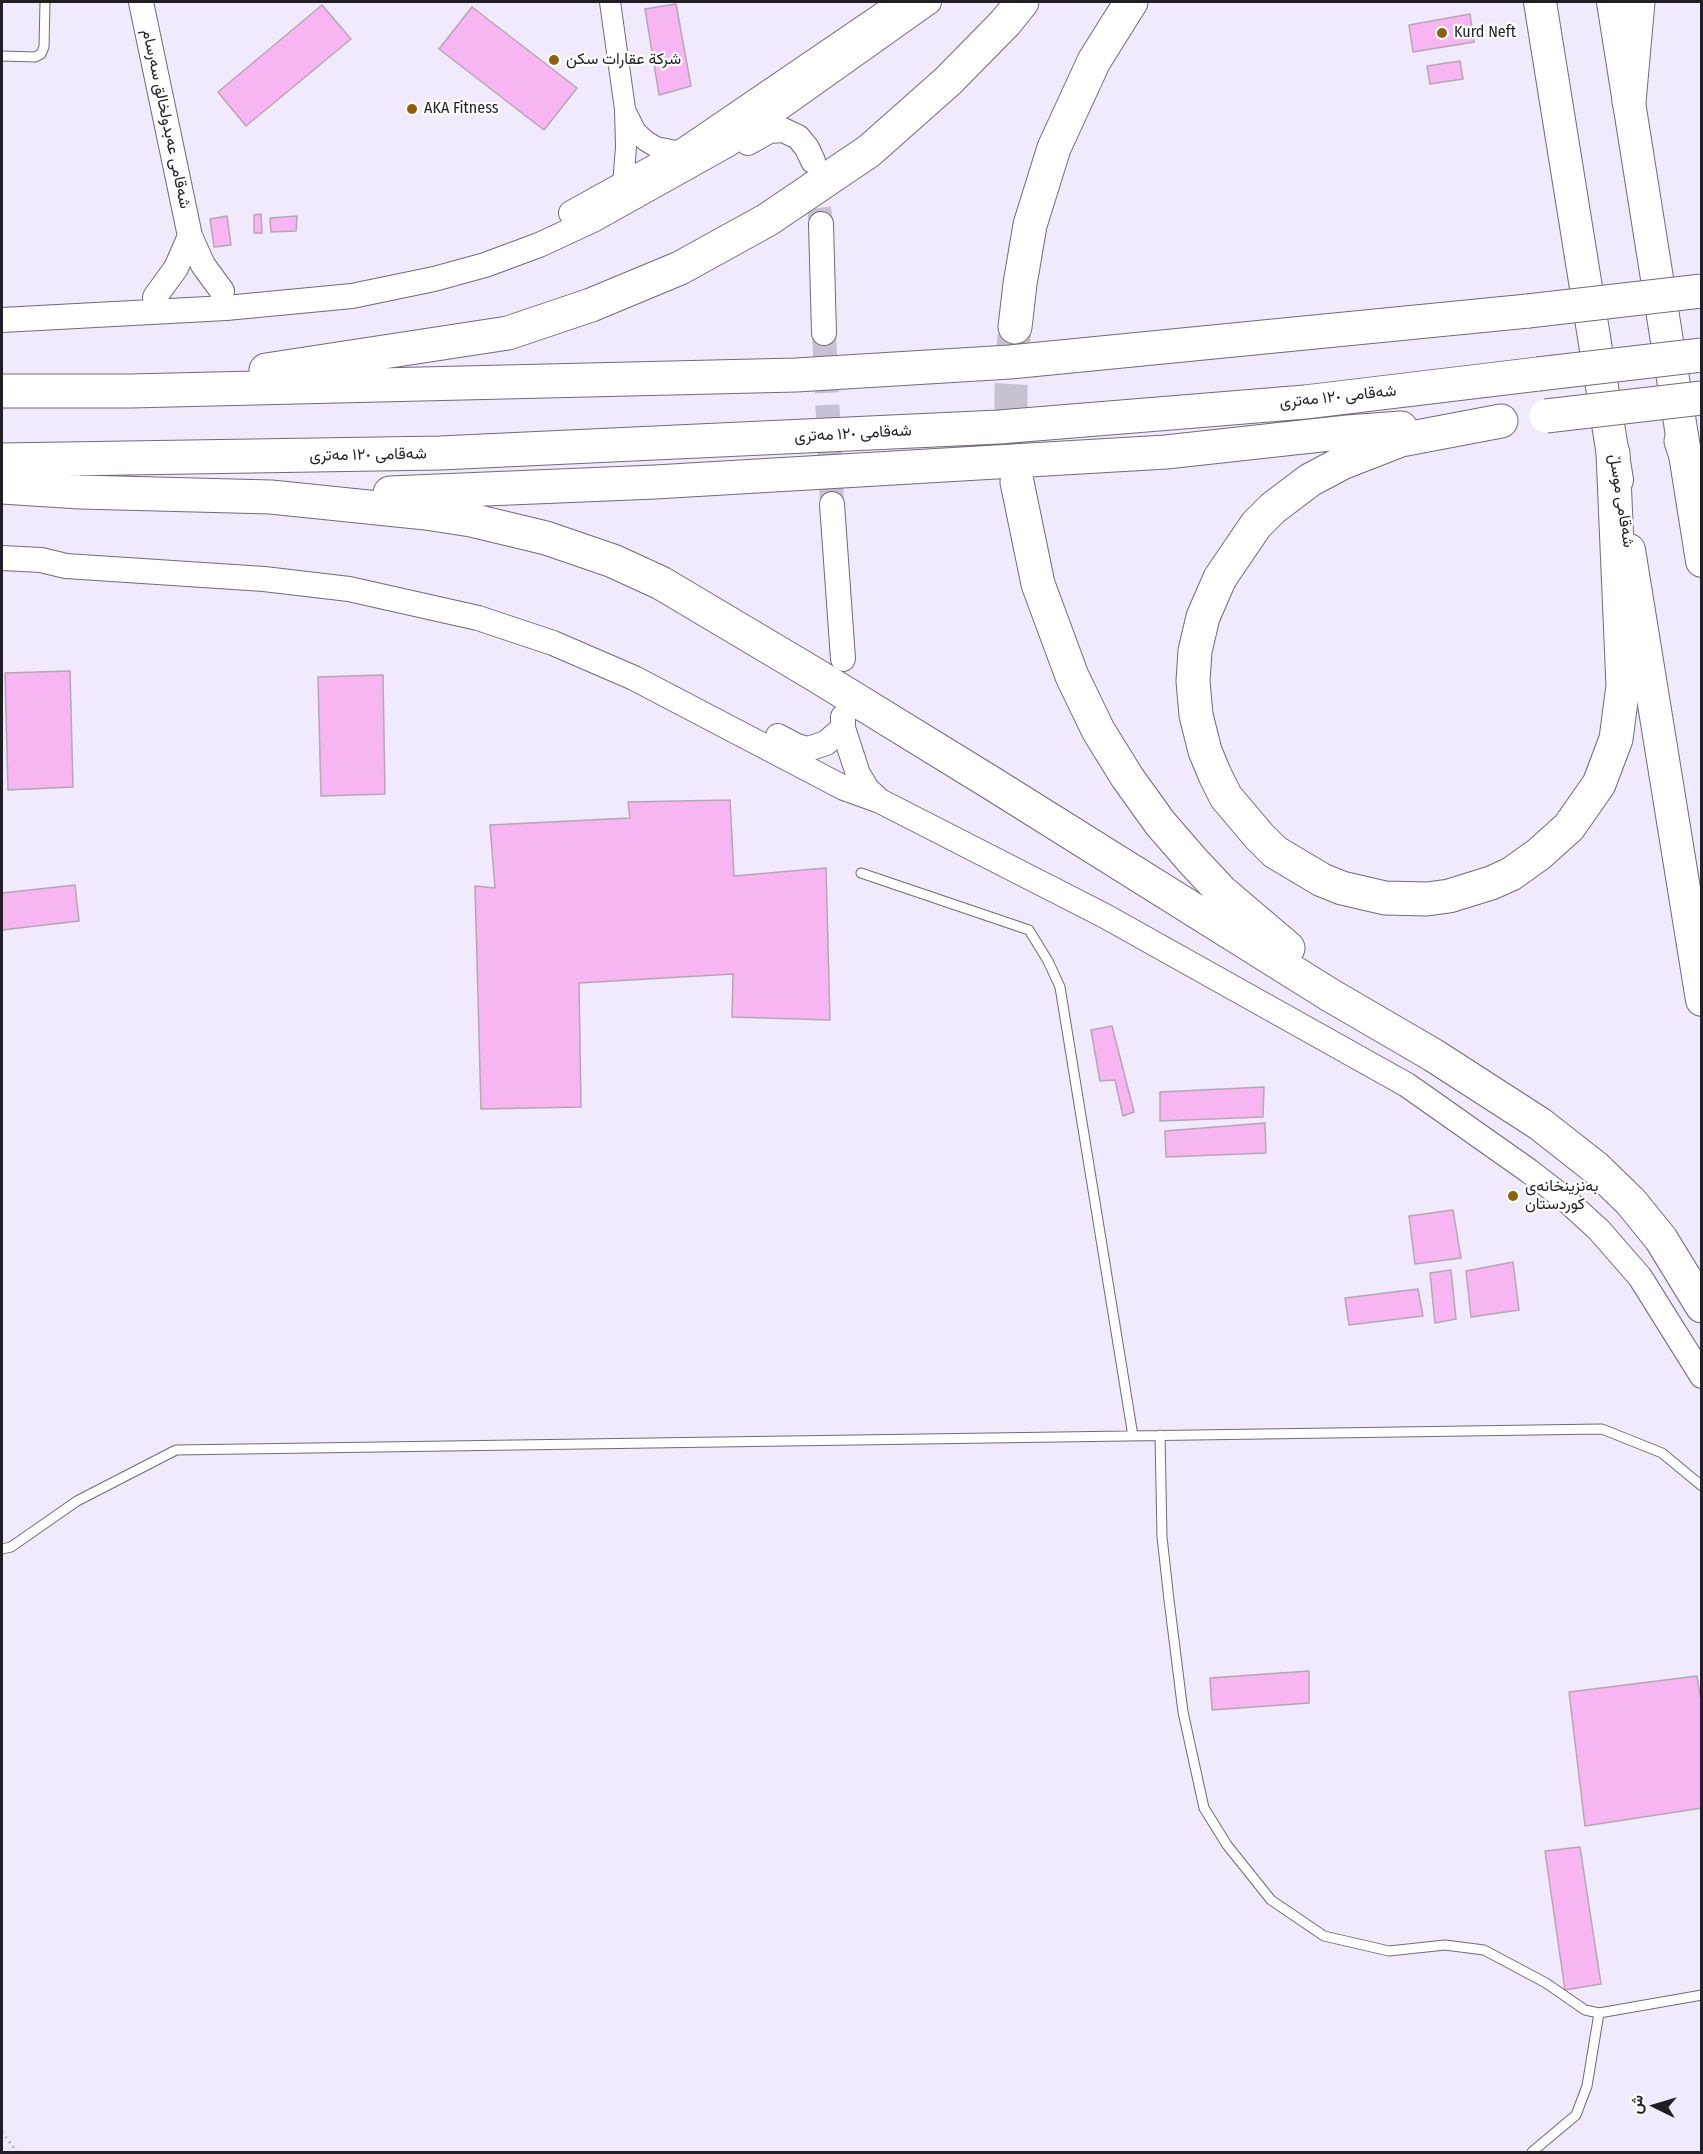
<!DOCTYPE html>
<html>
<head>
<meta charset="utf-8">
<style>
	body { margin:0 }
	#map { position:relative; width:1703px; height:2154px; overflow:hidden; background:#f1e9fc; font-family:"Fira Sans Condensed",Vazirmatn,sans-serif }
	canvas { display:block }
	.frame { position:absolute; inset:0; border:3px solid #211f25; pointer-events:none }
	.north { position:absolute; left:1625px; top:2076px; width:60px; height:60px; -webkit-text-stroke:4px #fff; paint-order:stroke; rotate:275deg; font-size:16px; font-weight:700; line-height:24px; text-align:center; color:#211f25 }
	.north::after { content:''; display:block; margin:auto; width:21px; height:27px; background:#211f25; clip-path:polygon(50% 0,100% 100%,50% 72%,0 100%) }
</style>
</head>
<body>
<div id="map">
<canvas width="1703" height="2154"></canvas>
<div class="frame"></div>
<div class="north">ش</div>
</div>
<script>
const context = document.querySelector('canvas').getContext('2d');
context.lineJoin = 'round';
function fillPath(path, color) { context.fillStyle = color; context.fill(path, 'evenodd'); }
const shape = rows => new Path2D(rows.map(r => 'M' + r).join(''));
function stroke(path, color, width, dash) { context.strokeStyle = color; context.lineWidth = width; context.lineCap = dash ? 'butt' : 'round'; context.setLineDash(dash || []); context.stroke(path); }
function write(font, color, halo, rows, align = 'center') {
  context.font = font + ' "Fira Sans Condensed",Vazirmatn,sans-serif'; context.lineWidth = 4.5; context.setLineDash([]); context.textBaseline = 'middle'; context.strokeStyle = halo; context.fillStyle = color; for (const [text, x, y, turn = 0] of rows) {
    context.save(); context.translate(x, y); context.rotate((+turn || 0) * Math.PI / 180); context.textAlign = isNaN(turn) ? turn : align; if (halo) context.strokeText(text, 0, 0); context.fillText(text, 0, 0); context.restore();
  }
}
const building = shape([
	[676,4,691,86,659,95,645,9,676,4],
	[322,5,351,39,246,126,218,92,322,5],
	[472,7,577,88,544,130,439,49,472,7],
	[1470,14,1474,42,1413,52,1409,25,1470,14],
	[1460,61,1463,79,1430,84,1427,66,1460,61],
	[261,214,262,233,254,233,254,215,261,214],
	[227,216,231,245,214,247,210,219,227,216],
	[297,216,296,231,271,232,270,218,297,216],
	[70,671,73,787,8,790,5,673,70,671],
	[383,675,385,794,321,796,318,677,383,675],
	[730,800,734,876,826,868,830,1020,732,1017,733,974,579,983,581,1107,481,1109,475,886,495,888,490,825,630,818,628,802,730,800],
	[75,885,79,921,2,930,2,893,75,885],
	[1112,1026,1134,1112,1123,1116,1115,1080,1100,1081,1091,1030,1112,1026],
	[1264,1087,1263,1117,1160,1121,1160,1092,1264,1087],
	[1265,1123,1266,1153,1166,1157,1165,1131,1265,1123],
	[1453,1210,1461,1258,1415,1264,1409,1216,1453,1210],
	[1513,1262,1519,1310,1471,1317,1466,1271,1513,1262],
	[1451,1270,1456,1319,1435,1323,1430,1273,1451,1270],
	[1418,1289,1423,1316,1349,1325,1345,1298,1418,1289],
	[1309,1671,1309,1703,1212,1710,1210,1678,1309,1671],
	[1697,1676,1702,1707,1702,1808,1585,1826,1569,1692,1697,1676],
	[1580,1847,1601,1984,1565,1990,1545,1851,1580,1847]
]);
const tertiaryTunnel = shape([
	[815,172,821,224],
	[824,333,832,504]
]);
const motorwayTunnel = shape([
	[1014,335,1011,386,1011,432,1017,482]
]);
const path = shape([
	[2,2132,17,2152]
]);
const service = shape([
	[2,56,35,57,41,54,44,47,45,2],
	[861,873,1029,930,1048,961,1060,987,1133,1436],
	[1160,1435,1162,1537,1169,1600,1183,1712,1204,1808,1227,1845,1271,1900,1324,1936,1389,1951,1445,1945,1484,1950,1546,1983,1585,2010,1599,2013,1702,1995],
	[2,1549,11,1547,77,1501,176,1450,1602,1429,1662,1453,1702,1486],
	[1532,2152,1576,2115,1587,2086,1599,2013]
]);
const minor = shape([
	[610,2,625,109,626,147,623,185],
	[626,112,636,132,646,141,656,147,681,152]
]);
const tertiary = shape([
	[141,2,190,236,203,265,222,291],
	[748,143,769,131,783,130,798,137,807,148,813,161],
	[571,213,681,152,901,2],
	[821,224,824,333],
	[155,297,176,268,190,236],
	[2,320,226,308,352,296,434,279,485,265,539,245,593,220,729,144,929,2],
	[832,504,843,659],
	[2,558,41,560,66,566,264,579,349,589,478,618,553,643,634,678,844,788,880,801,1105,916,1407,1085,1529,1171,1564,1198,1599,1230,1640,1277,1702,1376],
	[843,717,843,728,858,774,867,789,880,801],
	[778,736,797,746,808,749,826,743,843,728]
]);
const trunk = shape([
	[1540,2,1617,480],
	[1613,2,1702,561],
	[1629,550,1702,1000]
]);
const motorway = shape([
	[1629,102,1638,2],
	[1015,327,1020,284,1030,225,1054,148,1094,61,1131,2],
	[266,370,508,333,591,305,680,268,767,220,869,151,948,81,1005,23,1022,2],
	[2,391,130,391,796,375,1010,362,1528,311],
	[1501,421,1401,440,1342,463,1310,480,1273,508,1256,525,1220,578,1203,617,1195,651,1193,681,1196,715,1205,751,1215,775,1226,797,1259,836,1275,852,1322,880,1342,888,1385,898,1427,899,1449,896,1491,883,1511,874,1539,854,1569,827,1599,784,1616,739,1623,686,1613,453],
	[1681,441,1702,505],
	[2,460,440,453,999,427,1305,402,1538,374],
	[1017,482,1038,584,1072,676,1098,730,1127,777,1160,823,1192,860,1221,891,1288,948],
	[2,487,80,492,271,497,426,513,471,520,546,538,613,561,661,583,814,674,993,784,1330,995,1433,1055,1540,1124,1596,1168,1631,1202,1661,1239,1702,1306],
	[390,493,655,482,1166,452,1348,432,1401,428]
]);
const motorwayBridge = shape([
	[1528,311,1702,291],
	[1538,374,1702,355],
	[1546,416,1702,398]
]);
const markers = [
	[1442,33,6,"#8f600a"],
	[554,60,6,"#8f600a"],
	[412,109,6,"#8f600a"],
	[1513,1196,6,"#8f600a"]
];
const poiNames = [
	["Kurd Neft",1454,33],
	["شركة عقارات سكن",566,60],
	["AKA Fitness",424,109],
	["بەنزینخانەی",1525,1187],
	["کوردستان",1525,1205]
];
const streetNames = [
	["شەقامی عەبدولخالق سەرسام",166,119,78],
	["شەقامی ١٢٠ مەتری",1338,397,-6],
	["شەقامی ١٢٠ مەتری",853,434,-3],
	["شەقامی ١٢٠ مەتری",368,455,-1],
	["شەقامی موسڵ",1621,501,81]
];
fillPath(building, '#f7b6f2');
stroke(building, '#b5a6b3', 1.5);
stroke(tertiaryTunnel, '#c7c1d1', 24, [24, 12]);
stroke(motorwayTunnel, '#c7c1d1', 33, [33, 16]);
stroke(service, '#706a7a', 11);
stroke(minor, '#706a7a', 22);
stroke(tertiary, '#706a7a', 26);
stroke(trunk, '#706a7a', 34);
stroke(motorway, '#706a7a', 35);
stroke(path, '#b0aab9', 3, [1.5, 4.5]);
stroke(service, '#fff', 9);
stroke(minor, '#fff', 20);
stroke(tertiary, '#fff', 24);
stroke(trunk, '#fff', 32);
stroke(motorway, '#fff', 33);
stroke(motorwayBridge, '#706a7a', 35, []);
stroke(motorwayBridge, '#fff', 33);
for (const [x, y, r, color] of markers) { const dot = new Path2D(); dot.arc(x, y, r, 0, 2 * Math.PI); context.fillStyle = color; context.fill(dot); stroke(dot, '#fff', 2); }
write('16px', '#211f25', '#fff', poiNames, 'left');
write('16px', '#211f25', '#fff', streetNames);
</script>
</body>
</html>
